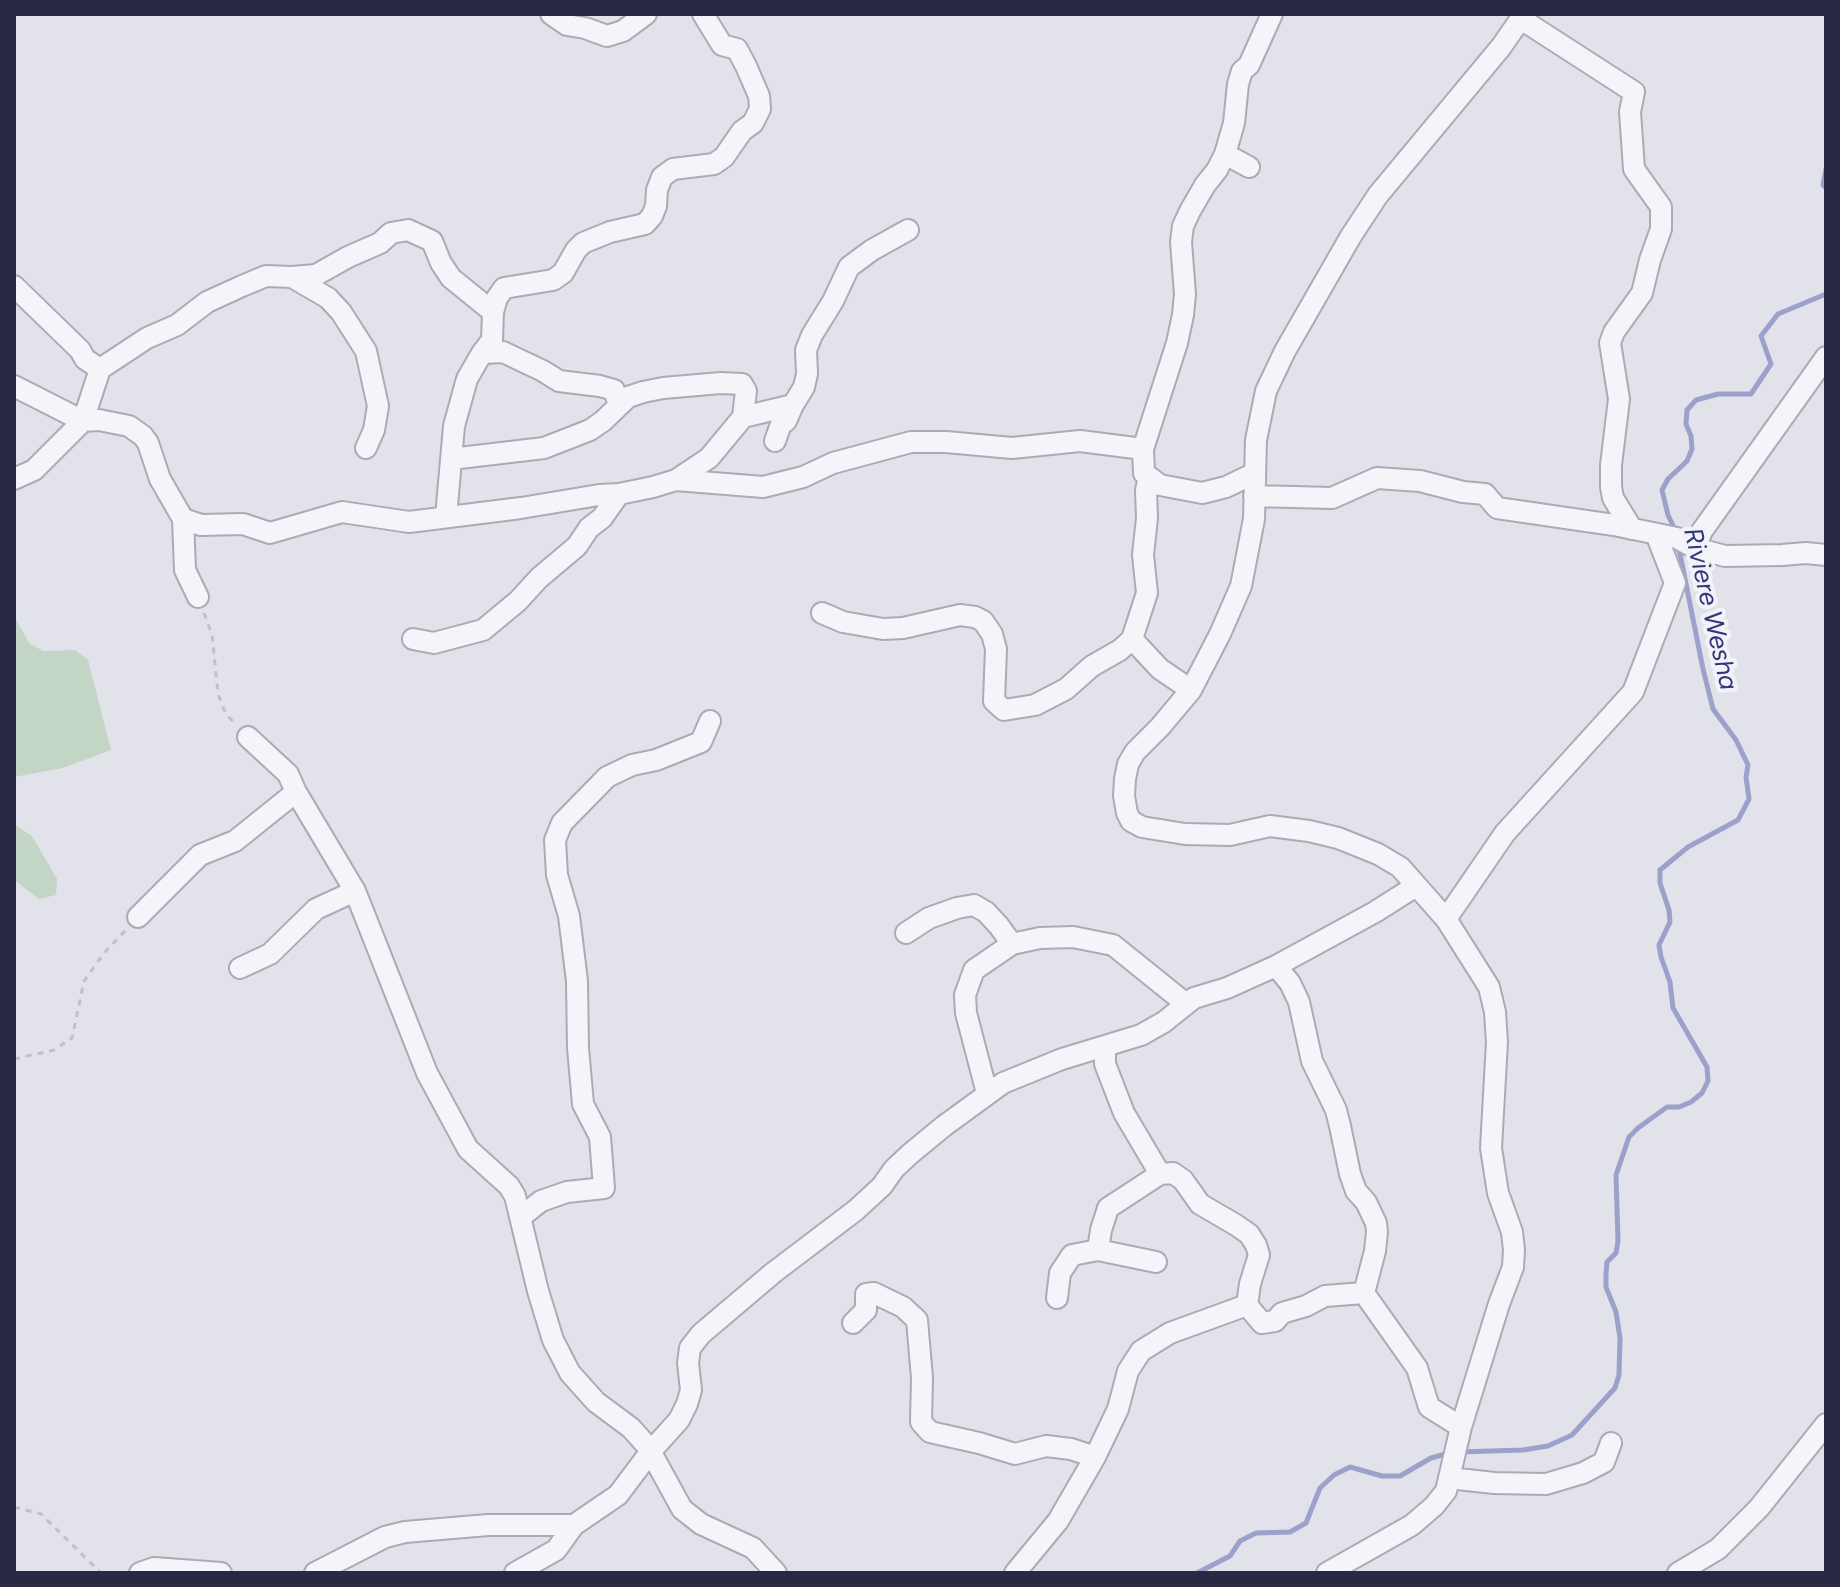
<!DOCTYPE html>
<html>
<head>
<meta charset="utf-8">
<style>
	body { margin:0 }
	#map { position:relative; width:1840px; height:1587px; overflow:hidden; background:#e2e2eb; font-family:Figtree,sans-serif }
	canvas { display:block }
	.frame { position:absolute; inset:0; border:16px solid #2a2944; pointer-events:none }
</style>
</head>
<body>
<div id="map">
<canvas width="1840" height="1587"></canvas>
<div class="frame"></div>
</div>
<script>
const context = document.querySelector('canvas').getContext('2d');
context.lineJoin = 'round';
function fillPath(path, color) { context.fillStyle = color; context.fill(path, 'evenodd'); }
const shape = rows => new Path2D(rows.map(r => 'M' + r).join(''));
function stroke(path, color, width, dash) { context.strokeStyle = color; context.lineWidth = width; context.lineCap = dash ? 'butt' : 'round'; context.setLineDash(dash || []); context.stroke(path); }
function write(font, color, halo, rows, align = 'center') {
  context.font = font + ' Figtree,sans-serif'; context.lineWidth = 8; context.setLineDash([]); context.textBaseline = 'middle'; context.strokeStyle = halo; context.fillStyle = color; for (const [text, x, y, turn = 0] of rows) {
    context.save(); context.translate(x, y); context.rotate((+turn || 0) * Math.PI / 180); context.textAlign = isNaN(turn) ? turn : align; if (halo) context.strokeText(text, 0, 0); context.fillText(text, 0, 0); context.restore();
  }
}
const green = shape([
	[14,616,29,643,43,651,75,650,88,660,111,750,63,768,14,777],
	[14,824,32,836,57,879,56,895,39,899,14,880]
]);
const stream = shape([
	[1826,169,1823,185,1826,188],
	[1675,530,1668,515,1662,490,1668,479,1687,461,1692,449,1691,436,1686,424,1687,410,1696,400,1718,394,1751,394,1771,364,1761,336,1778,314,1826,294],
	[1459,1452,1523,1450,1548,1446,1572,1435,1615,1388,1619,1375,1620,1338,1616,1312,1606,1287,1606,1274,1607,1262,1616,1253,1618,1241,1616,1175,1629,1137,1638,1128,1667,1107,1679,1107,1691,1102,1702,1093,1708,1081,1707,1067,1673,1008,1670,982,1661,957,1659,945,1670,922,1669,910,1660,883,1660,870,1688,847,1738,820,1749,799,1746,777,1748,765,1736,740,1713,709,1703,669,1678,544],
	[1197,1573,1230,1556,1240,1541,1256,1533,1290,1532,1306,1523,1320,1488,1334,1475,1350,1467,1382,1476,1400,1476,1431,1458,1449,1453]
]);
const path = shape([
	[204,613,212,635,218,694,225,712,234,723],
	[14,1059,54,1050,72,1038,84,981,104,953,127,929],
	[14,1507,41,1514,101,1573]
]);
const minor = shape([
	[551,14,567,25,585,28,607,36,623,31,646,14],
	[1521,19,1634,92,1630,112,1634,169,1661,207,1661,229,1650,260,1642,293,1614,332,1610,343,1619,399,1611,465,1611,487,1613,498,1632,529],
	[1225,154,1249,167],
	[292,277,328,298,341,312,366,351,378,406,374,430,366,448],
	[14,286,80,350,85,359,100,369,83,421,14,386],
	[482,353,492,340,493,312,497,298,504,288,553,280,563,273,576,250,583,243,610,232,645,224,652,216,656,206,657,190,662,177,673,169,714,164,724,157,742,131,753,123,760,109,759,96,746,66,737,49,722,45,703,14],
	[1826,357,1702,531,1695,548,1725,556,1782,555,1806,553,1826,555],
	[100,369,147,338,177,325,207,302,242,286,266,276,292,277,316,275,348,257,380,243,391,233,408,230,432,241,441,263,451,278,493,312],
	[775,441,781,424,786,421,793,405],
	[1143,449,1177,343,1183,315,1185,294,1181,242,1183,226,1190,211,1205,185,1217,170,1225,154,1234,123,1238,84,1242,71,1249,65,1272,14],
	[451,459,544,448,590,430,603,421,628,397,643,392,663,388,721,383,742,384,746,391,743,417],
	[14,479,34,470,83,421,99,420,129,426,143,436,148,443,160,479,183,519,201,525,243,524,270,533,342,512,409,522,521,508,599,495,619,494,653,487,676,480,709,458,743,417,793,405,804,387,807,374,806,350,812,335,833,301,849,267,872,250,908,230],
	[676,480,763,487,803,477,833,463,911,442,946,442,1012,448,1080,441,1143,449,1144,473,1160,485,1202,493,1226,487,1255,473],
	[1254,496,1332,498,1377,478,1420,481,1463,492,1485,494,1497,508,1614,525,1677,538,1695,548],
	[446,517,454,426,467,379,482,353,503,352,543,371,559,381,600,386,614,390,619,405],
	[183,519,185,570,198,597],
	[822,613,843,622,883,629,903,628,960,615,975,617,983,621,992,634,996,649,994,701,1004,710,1035,705,1066,689,1092,666,1120,650,1132,639,1147,593,1143,555,1147,518,1146,490,1149,477],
	[413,639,434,643,483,630,518,601,539,578,577,546,589,528,602,518,619,494],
	[1132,639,1160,669,1191,690],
	[248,737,288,774,296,792,355,891,427,1073,468,1149,509,1186,515,1196,538,1291,553,1340,570,1373,596,1402,631,1428,648,1447,682,1509,701,1524,753,1548,776,1573],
	[138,917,200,855,235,841,296,792],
	[1446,919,1505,833,1633,692,1675,583,1656,534],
	[906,933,929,918,957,908,974,905,986,912,999,926,1012,944],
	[240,968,270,954,316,909,355,891],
	[1105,1046,1105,1064,1124,1113,1160,1174,1173,1173,1183,1180,1200,1204,1236,1225,1249,1234,1256,1245,1259,1255,1250,1284,1247,1305],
	[987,1093,966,1013,965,995,974,970,1012,944,1040,938,1073,937,1113,945,1185,1003],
	[522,1216,541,1201,567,1192,604,1188,600,1137,583,1104,578,1048,577,981,569,916,557,875,555,840,562,823,607,777,632,765,656,760,701,742,710,721],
	[1098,1250,1156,1262],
	[1364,1293,1417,1368,1429,1407,1461,1427],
	[1057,1298,1060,1273,1072,1255,1098,1250,1101,1230,1108,1208,1160,1174],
	[853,1323,866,1310,866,1294,874,1293,903,1307,917,1320,922,1378,921,1422,930,1432,979,1443,1015,1454,1046,1446,1071,1449,1095,1457],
	[1449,1478,1494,1483,1546,1484,1583,1473,1604,1462,1611,1443],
	[140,1573,154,1568,221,1573],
	[315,1573,385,1537,405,1532,488,1525,574,1525,618,1495,651,1451,679,1420,687,1404,691,1390,688,1363,690,1348,701,1334,773,1273,856,1210,882,1186,894,1169,910,1154,944,1126,1003,1083,1062,1059,1141,1035,1164,1022,1194,998,1227,988,1276,966,1375,912,1416,886],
	[515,1573,556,1550,574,1525],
	[1015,1573,1058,1521,1095,1457,1118,1409,1128,1371,1141,1351,1170,1333,1247,1305,1262,1323,1275,1321,1282,1313,1306,1306,1325,1296,1364,1293,1375,1251,1377,1232,1376,1223,1366,1202,1356,1191,1350,1174,1340,1126,1336,1110,1312,1061,1299,1002,1290,983,1276,966],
	[1327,1573,1412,1525,1434,1506,1446,1491,1461,1427,1499,1304,1513,1267,1514,1250,1512,1232,1498,1193,1491,1148,1497,1042,1495,1012,1489,987,1446,919,1400,867,1378,854,1338,838,1309,831,1270,826,1230,835,1185,834,1142,827,1131,821,1127,813,1124,796,1125,779,1128,764,1135,752,1160,727,1191,690,1220,634,1241,586,1254,519,1256,440,1266,391,1285,351,1351,236,1378,195,1501,47,1524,14],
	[1678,1573,1718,1549,1759,1508,1826,1424]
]);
const waterNames = [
	["Riviere Wesha",1710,609,77]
];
fillPath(green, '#c3d5c5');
stroke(stream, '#9ca1cc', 5);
stroke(minor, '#abaab9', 24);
stroke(path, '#c0c0ca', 3, [6, 6]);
stroke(minor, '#f5f5f9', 20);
write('italic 26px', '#32367a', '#f2f2f8', waterNames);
</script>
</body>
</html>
